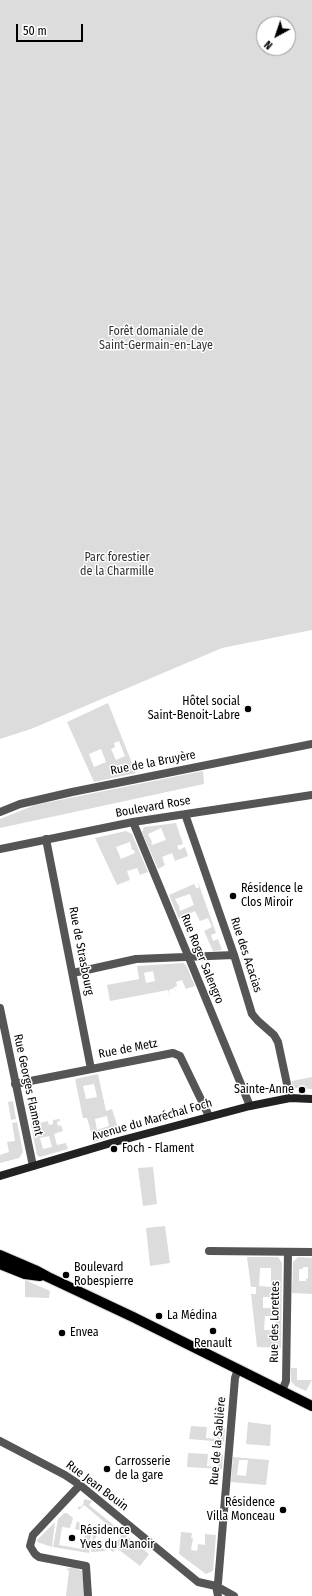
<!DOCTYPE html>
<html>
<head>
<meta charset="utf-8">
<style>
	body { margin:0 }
	#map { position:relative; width:312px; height:1596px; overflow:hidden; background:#fff; font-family:"Fira Sans Condensed",sans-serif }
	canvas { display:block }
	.north { position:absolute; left:256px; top:16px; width:40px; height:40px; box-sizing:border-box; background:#fff; border:1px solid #999; border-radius:50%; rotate:220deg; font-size:11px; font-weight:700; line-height:16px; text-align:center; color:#000 }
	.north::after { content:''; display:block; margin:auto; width:14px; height:18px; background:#000; clip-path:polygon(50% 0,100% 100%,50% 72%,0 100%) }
	.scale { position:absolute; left:16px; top:24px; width:67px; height:18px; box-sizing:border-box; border:2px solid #000; border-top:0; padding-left:5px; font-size:12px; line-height:14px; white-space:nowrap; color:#000; -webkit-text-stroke:3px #fff; paint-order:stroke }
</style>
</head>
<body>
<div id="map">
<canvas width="312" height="1596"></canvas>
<div class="north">N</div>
<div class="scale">50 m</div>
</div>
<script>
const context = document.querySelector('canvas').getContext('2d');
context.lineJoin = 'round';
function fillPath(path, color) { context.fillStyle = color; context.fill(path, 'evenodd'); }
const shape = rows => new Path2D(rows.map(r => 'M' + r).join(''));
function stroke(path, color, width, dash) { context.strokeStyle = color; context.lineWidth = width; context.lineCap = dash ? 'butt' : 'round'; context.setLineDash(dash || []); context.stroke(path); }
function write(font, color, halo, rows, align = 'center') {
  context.font = font + ' "Fira Sans Condensed",sans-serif'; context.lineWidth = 3; context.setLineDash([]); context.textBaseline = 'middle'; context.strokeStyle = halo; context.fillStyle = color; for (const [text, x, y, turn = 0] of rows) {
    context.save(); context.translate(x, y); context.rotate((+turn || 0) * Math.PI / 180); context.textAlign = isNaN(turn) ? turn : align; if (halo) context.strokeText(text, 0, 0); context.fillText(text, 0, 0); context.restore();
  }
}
const green = shape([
	[0,0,312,0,312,630,222,648,31,729,0,739],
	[264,24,288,24,288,48,264,48],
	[108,703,136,773,94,782,67,722],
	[119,741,125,756,116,760,111,749,115,747,114,743],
	[101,749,106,762,94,767,89,754],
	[203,771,204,784,0,828,0,819,35,805],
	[176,823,183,844,177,846,179,850,185,847,188,856,175,861,172,853,162,857,165,865,158,869,142,832,144,827],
	[161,828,166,840,152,845,151,843,152,842,148,834],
	[126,831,132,834,148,872,140,875,137,868,127,871,130,880,117,885,95,838],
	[130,842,132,850,134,850,135,853,121,859,116,847],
	[198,882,216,933,211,935,213,941,218,939,222,950,213,951,204,931,212,927,208,918,200,921,195,911,179,919,169,895,194,884,196,888,199,888],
	[190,894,194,905,180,911,179,908,180,908,175,899],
	[183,963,186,965,195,986,186,989,182,980,176,982,177,986,174,987,177,993,174,988,169,990,170,996,168,990,110,1001,107,985,139,979,137,966],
	[153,971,155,981,146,983,144,973],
	[98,1074,106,1111,112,1109,120,1134,94,1142,87,1118,83,1118,75,1079],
	[94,1084,97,1097,86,1099,83,1086],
	[107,1116,109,1126,97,1130,95,1119],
	[312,1077,312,1089,295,1088,292,1085,292,1081],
	[13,1101,16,1119,11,1120,8,1102],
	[60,1119,60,1121,57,1122,58,1126,61,1125,63,1131,54,1134,57,1145,66,1143,68,1149,40,1157,37,1155,31,1125,48,1121,49,1125,53,1124,53,1120],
	[49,1136,52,1147,43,1149,40,1138],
	[17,1122,23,1152,19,1158,0,1163,0,1155,9,1152,7,1142,15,1141,12,1123],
	[153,1167,157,1204,143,1206,138,1168],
	[165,1226,170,1263,150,1266,146,1228],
	[247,1257,278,1257,282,1263,281,1348,257,1347,251,1294,256,1294,256,1287,251,1287],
	[260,1268,271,1268,271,1287,259,1286],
	[263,1297,275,1297,275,1308,263,1308],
	[265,1316,275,1316,276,1330,264,1330],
	[298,1257,312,1258,312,1294,292,1293,293,1262],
	[303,1267,308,1267,308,1278,306,1279,306,1281,299,1281,299,1269,303,1269],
	[25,1280,50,1291,49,1298,25,1297],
	[291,1368,297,1368,297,1380,312,1380,306,1391,295,1386,291,1381],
	[248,1422,271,1425,270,1446,246,1444],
	[191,1426,207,1427,206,1438,217,1439,218,1428,225,1429,224,1442,189,1439],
	[188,1453,208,1454,207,1466,218,1467,219,1455,223,1455,222,1469,187,1467],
	[233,1457,269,1460,266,1485,231,1482],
	[239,1460,248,1460,246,1476,237,1475],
	[85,1499,92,1501,89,1505,127,1536,113,1552,110,1550,121,1536,84,1505,79,1510,78,1509,79,1506,81,1507,84,1503,83,1502],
	[64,1513,67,1513,73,1518,70,1528,62,1527,59,1545,82,1549,86,1532,75,1529,77,1521,91,1533,89,1553,53,1547,58,1519],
	[55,1522,52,1547,37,1542,37,1540],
	[181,1532,192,1533,191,1538,193,1538,191,1550,197,1551,198,1544,205,1545,205,1534,216,1535,213,1571,206,1574,179,1554],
	[93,1533,97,1536,93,1541,106,1551,91,1552],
	[128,1537,149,1554,140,1566,118,1549],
	[74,1567,82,1571,85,1596,66,1596,69,1571,66,1569]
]);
const street = shape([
	[0,812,20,804,72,792,312,744],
	[185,814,234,955,252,1014,258,1021,274,1035,278,1042,290,1098],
	[133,822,250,1106],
	[46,839,91,1069],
	[0,849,133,822,312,795],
	[73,973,136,959,234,955],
	[0,1008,33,1166],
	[15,1084,173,1053,180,1056,209,1116],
	[209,1251,312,1252],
	[282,1391,286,1381,288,1252],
	[0,1441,65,1475,80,1485,198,1582,216,1586,234,1596],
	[80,1485,33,1535,30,1546,35,1554,39,1557,86,1566,88,1596],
	[218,1596,216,1586,218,1583,235,1378,238,1369]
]);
const secondary = shape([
	[0,1176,111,1143,250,1106,290,1098,312,1099]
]);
const primary = shape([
	[0,1255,35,1270,48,1277,133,1317,312,1406],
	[0,1264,25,1274,40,1276]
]);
const markers = [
	[248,709,4,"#000"],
	[233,896,4,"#000"],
	[302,1090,4,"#000"],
	[114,1149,4,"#000"],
	[66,1275,4,"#000"],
	[159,1316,4,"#000"],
	[213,1331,4,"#000"],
	[62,1333,4,"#000"],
	[107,1469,4,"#000"],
	[283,1510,4,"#000"],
	[72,1538,4,"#000"]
];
const parkNames = [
	["Forêt domaniale de",156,332],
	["Saint-Germain-en-Laye",156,346],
	["Parc forestier",117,558],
	["de la Charmille",117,572]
];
const poiNames = [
	["Hôtel social",240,702,"right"],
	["Saint-Benoit-Labre",240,716,"right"],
	["Résidence le",241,889],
	["Clos Miroir",241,903],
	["Sainte-Anne",294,1090,"right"],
	["Foch - Flament",122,1149],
	["Boulevard",74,1268],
	["Robespierre",74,1282],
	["La Médina",167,1316],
	["Envea",70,1333],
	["Renault",213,1344,"center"],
	["Carrosserie",115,1462],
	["de la gare",115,1476],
	["Résidence",275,1503,"right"],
	["Villa Monceau",275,1517,"right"],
	["Résidence",80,1531],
	["Yves du Manoir",80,1545]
];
const streetNames = [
	["Rue de la Bruyère",153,763,-11],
	["Boulevard Rose",153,807,-10],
	["Rue de Strasbourg",81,951,79],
	["Rue des Acacias",246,955,72],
	["Rue Roger Salengro",202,959,68],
	["Rue de Metz",128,1049,-11],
	["Rue Georges Flament",28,1085,78],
	["Avenue du Maréchal Foch",152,1120,-16],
	["Rue des Lorettes",275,1322,-89],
	["Rue de la Sablière",218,1441,-85],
	["Rue Jean Bouin",97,1486,37]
];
fillPath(green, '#dcdcdc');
stroke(primary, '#dbdbdb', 12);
stroke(street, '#555', 8);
stroke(secondary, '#222', 8);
stroke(primary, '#000', 10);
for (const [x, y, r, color] of markers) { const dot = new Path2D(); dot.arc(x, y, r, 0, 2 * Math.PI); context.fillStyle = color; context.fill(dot); stroke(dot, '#fff', 1.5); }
write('12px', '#333', '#fff', parkNames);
write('12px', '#000', '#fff', poiNames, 'left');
write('12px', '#000', '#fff', streetNames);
</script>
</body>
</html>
